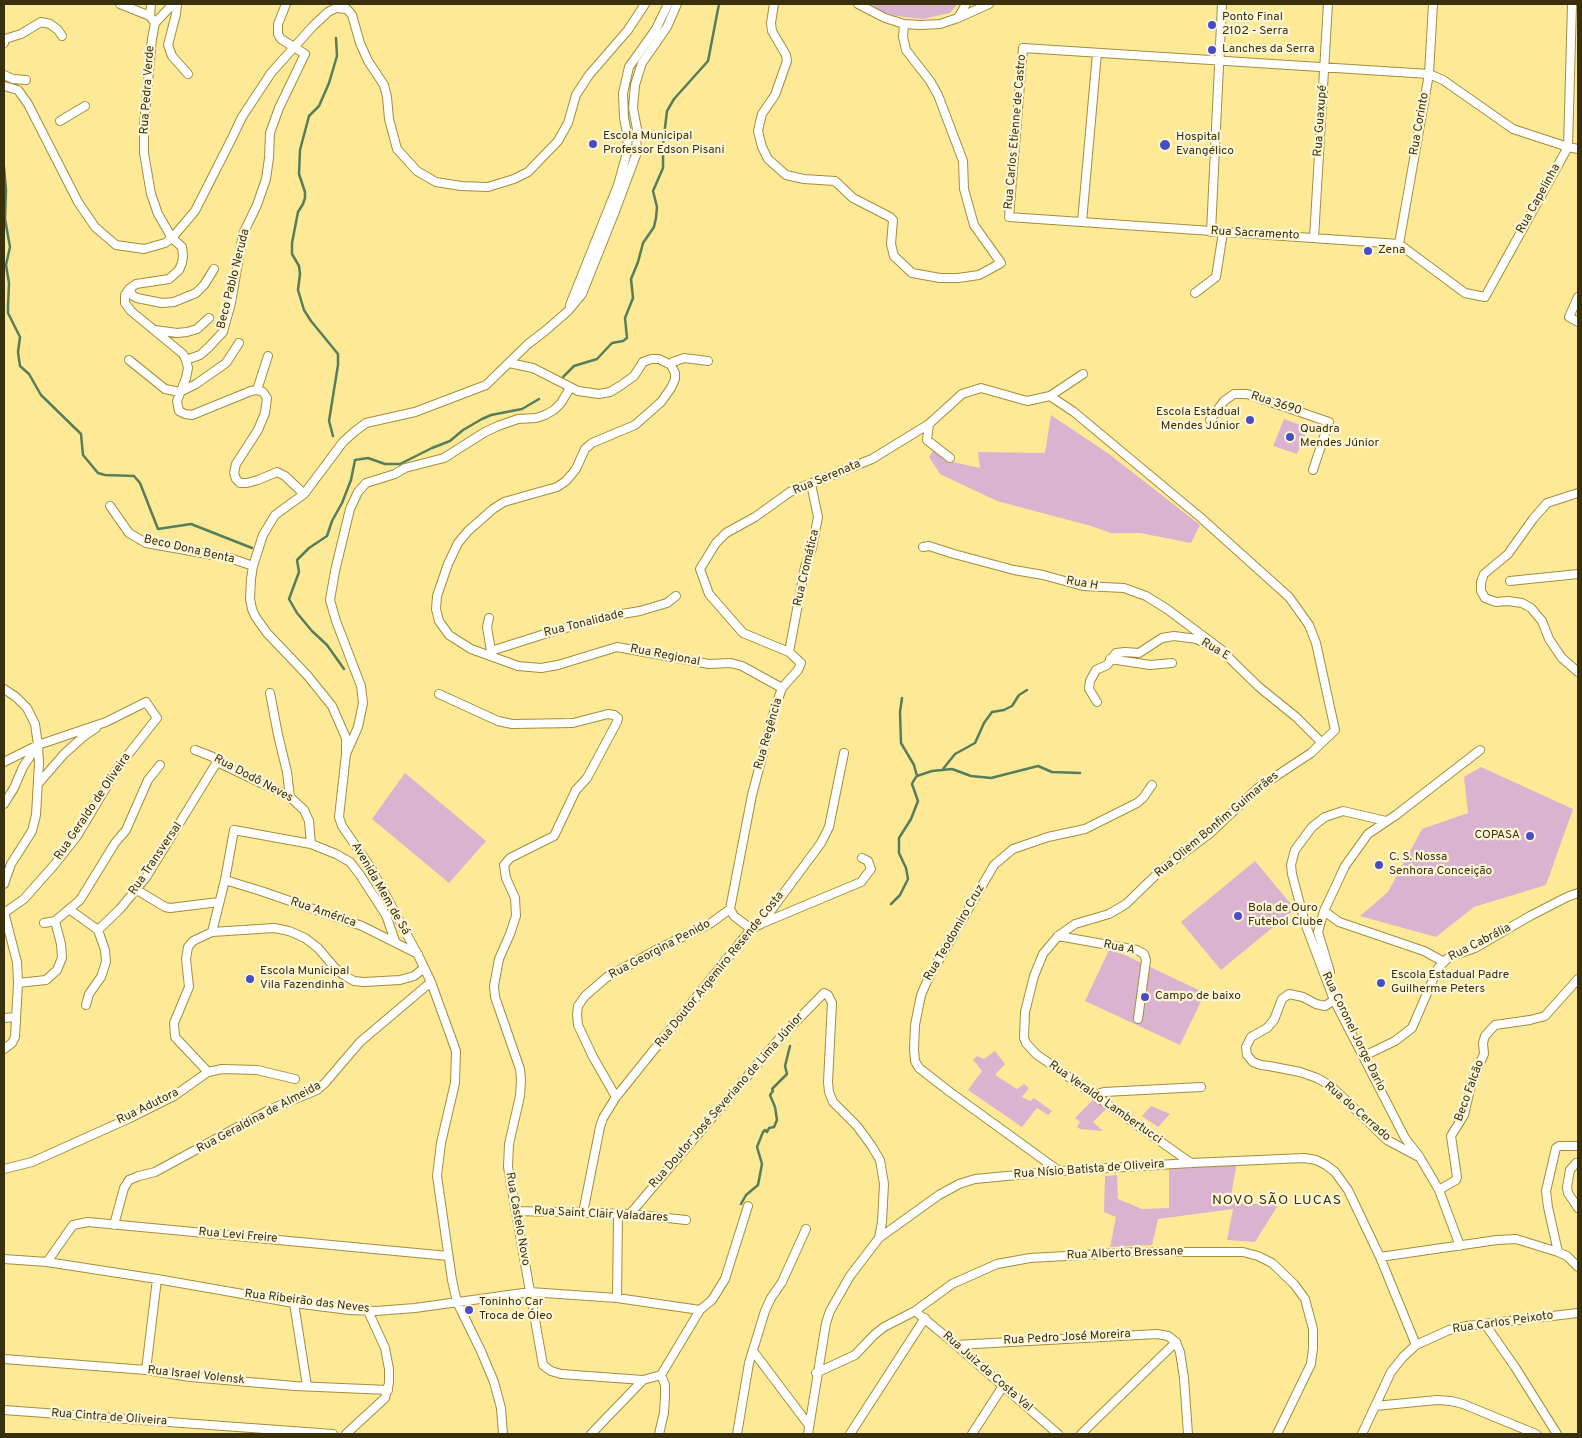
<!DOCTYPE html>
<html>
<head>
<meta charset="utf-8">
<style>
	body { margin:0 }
	#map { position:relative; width:1582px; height:1438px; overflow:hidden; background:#fee997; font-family:Overpass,sans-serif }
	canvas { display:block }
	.frame { position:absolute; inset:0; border:5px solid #38300d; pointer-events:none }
</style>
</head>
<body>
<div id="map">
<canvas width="1582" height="1438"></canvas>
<div class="frame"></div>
</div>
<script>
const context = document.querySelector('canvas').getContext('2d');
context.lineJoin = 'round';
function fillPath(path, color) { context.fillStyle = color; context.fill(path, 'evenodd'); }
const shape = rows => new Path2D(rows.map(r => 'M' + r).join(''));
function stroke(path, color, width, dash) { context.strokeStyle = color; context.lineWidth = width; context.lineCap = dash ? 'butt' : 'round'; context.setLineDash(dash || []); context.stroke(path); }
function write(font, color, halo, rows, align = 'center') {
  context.font = font + ' Overpass,sans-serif'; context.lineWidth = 4.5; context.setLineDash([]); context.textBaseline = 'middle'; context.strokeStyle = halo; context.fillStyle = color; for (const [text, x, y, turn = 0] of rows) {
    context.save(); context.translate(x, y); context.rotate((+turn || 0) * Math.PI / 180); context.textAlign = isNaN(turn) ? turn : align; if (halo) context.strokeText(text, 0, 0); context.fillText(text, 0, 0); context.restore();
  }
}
const green = shape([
	[872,4,956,4,956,6,950,13,923,19,896,16,880,11,875,8],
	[1051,415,1109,454,1200,525,1191,543,1140,533,1111,533,1091,526,997,501,940,474,929,457,935,448,954,456,953,462,980,468,978,452,1045,453],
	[1284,419,1308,428,1297,454,1273,446],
	[1481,767,1573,809,1546,885,1474,907,1436,937,1360,916,1388,892,1422,829,1468,813,1464,777],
	[405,773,486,841,449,883,372,819],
	[1255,861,1295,909,1221,970,1181,922],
	[1110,948,1205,993,1180,1045,1085,1001],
	[995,1051,1005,1064,995,1075,1017,1089,1024,1084,1029,1088,1022,1097,1030,1101,1034,1098,1052,1111,1048,1115,1037,1108,1022,1127,968,1090,982,1071,973,1060,977,1056,984,1059],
	[1095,1098,1108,1107,1093,1122,1103,1131,1080,1129,1077,1127,1080,1122,1075,1118],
	[1151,1106,1170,1114,1158,1127,1142,1116],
	[1237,1163,1229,1206,1232,1203,1278,1205,1255,1242,1227,1240,1233,1209,1158,1219,1152,1245,1110,1247,1116,1217,1104,1212,1105,1176,1117,1175,1118,1199,1142,1209,1169,1208,1169,1167]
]);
const stream = shape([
	[4,167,6,190,5,219,10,247,6,265,9,283,8,307,8,313,20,337,18,352,20,366,29,374,41,395,81,434,83,455,98,473,105,475,134,476,140,483,158,529,191,524,252,548],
	[563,377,574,366,597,359,612,343,623,341,627,338,625,318,633,298,631,279,638,262,643,243,654,227,656,218,657,207,653,191,663,168,663,144,667,111,674,99,708,61,719,4],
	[333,436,329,421,338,365,338,354,311,321,304,310,298,290,300,274,299,266,292,254,292,243,298,212,303,204,305,198,305,192,299,174,300,150,309,116,319,106,329,83,337,56,336,38],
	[344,669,327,645,312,631,297,613,289,599,299,572,297,560,309,548,327,536,332,521,342,503,351,480,355,460,368,458,385,464,400,464,432,448,450,441,463,430,482,419,491,415,522,409,539,399],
	[902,698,900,712,901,743,914,765,917,776],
	[943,769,955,754,975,743,984,723,992,712,1004,710,1012,706,1019,695,1027,690],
	[891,904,900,895,908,879,906,868,899,853,899,838,911,819,918,801,912,784,914,780,917,776,932,771,952,769,971,776,991,778,1038,766,1052,772,1080,773],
	[741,1204,746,1195,758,1185,762,1164,757,1147,763,1132,765,1130,767,1132,769,1128,774,1127,777,1120,775,1107,770,1095,773,1091,772,1089,787,1074,785,1066,790,1046]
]);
const minor = shape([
	[120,4,150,16,155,23],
	[173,4,155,23,152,39,144,124,144,153,151,194,158,214,172,238,182,247,183,256,182,263,179,270,169,279,136,284,129,289,125,295,125,303,131,311,183,354,186,360,188,368,186,378,177,401,179,411,185,414,192,415,251,391,257,390,263,392,267,398,265,413,258,430,236,464,234,473,236,479,240,483,247,483,258,480,277,472,285,476,304,494],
	[177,4,176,14,168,45,172,56,188,74],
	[774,4,771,23,772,31,786,55,787,61,775,95,762,114,760,122,758,131,762,147,768,159,786,175,804,179,835,181,853,198,890,217,893,220,891,244,894,256,912,273,940,278,958,278,979,275,1001,263,974,225,964,189,963,161,938,95,930,81,906,50,903,37,904,24],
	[858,4,885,18,904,24,921,25,940,24,958,18,989,4],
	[1572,4,1568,147,1485,297,1465,293,1399,244,1009,217,1023,48,1429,74,1443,80,1513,129,1568,147,1578,149],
	[150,16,151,4],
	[958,18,966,4],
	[4,43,5,39,21,34,41,22,50,24,58,30,62,36],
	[4,75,13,79,26,80],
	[4,86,18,90,28,104,78,202,95,227,116,245,144,249,165,243,172,238,195,211,232,138,242,117,271,73,313,26,328,12,336,8,347,9,352,15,360,43,368,61,384,85,387,97,389,119,397,149,417,171,436,182,461,186,488,187,514,179,528,172,558,141,568,123,576,95,589,75,628,30,645,4],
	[60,121,85,106],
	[1082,222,1097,53],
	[1211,232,1222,4],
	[1314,238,1328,4],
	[1399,244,1429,74,1433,4],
	[129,289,133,296,137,298,162,303,174,302,196,293,204,285,214,269],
	[1195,293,1216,277,1223,232],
	[1578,297,1569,317,1578,322],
	[570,305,618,185,626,156,628,138,624,118,623,93,629,67,656,29,668,4],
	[155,330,177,333,187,332,197,329,209,318],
	[129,360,165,389,180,392,196,384,226,363,239,343],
	[186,360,200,355,208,348,223,332,231,303,243,234,257,205,266,179,269,158,270,133,279,108,305,54,281,39,278,34,278,24,286,4],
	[509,363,533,368,578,391,599,394,610,392,620,386,634,376,643,362,651,359,659,359,671,365,675,373,675,379,671,388,661,402,635,425,592,443,585,449,576,469,566,481,557,487,504,502,493,509,468,531,458,543,448,564,437,596,436,609,439,621,449,635,471,649,518,666,541,668,558,665,617,647,709,664,731,663,742,666,782,688],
	[671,365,673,362,684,358,708,361],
	[257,390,268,356],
	[1050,396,1074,412,1200,517,1289,597,1309,625,1316,643,1335,730,1311,753,1258,788,1209,834,1161,870,1126,904,1109,914,1075,924,1058,936,1043,954,1034,976,1025,1012,1024,1038,1026,1043,1036,1054,1191,1163],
	[1210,420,1224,401,1234,394,1247,394,1329,422,1313,470],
	[950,458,927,440,929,424,962,394,981,388,1027,401,1050,396,1083,374],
	[1578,493,1547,503,1533,519,1508,554,1484,574,1481,582,1481,591,1485,598,1496,602,1508,601,1522,603,1531,608,1542,621,1549,639,1562,658,1578,672],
	[110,506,129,533,146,543,230,558,253,566],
	[923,547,929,546,954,554,1014,570,1043,575,1083,586,1124,588,1146,596,1167,609,1227,654],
	[1510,581,1578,574],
	[491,651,551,632,616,615,640,611,667,603,676,596],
	[789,652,805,567,812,548,818,517,811,484],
	[1223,652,1259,687,1296,717,1321,742],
	[488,654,491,651,487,627,489,618],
	[1110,659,1150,665,1172,663],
	[4,689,16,697,27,708,35,724,38,745,39,763,36,815,32,831,11,864,4,884],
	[270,693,278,735,287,772,290,797],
	[439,694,498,721,512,724,573,723,608,714,614,715,618,718,617,722,587,778,576,790,554,836,510,858,504,865,506,878,515,898,516,916,510,934,499,959,494,986,495,997,520,1069,521,1080,520,1096,509,1144,508,1167,543,1365,551,1371,561,1374,643,1380],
	[1097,702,1089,689,1090,681,1096,670,1107,665,1116,653,1125,652,1139,653,1162,638,1174,636,1197,639,1208,645],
	[195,750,213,757,217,762,290,797,304,810,309,821,311,844],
	[346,752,346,738,332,706,307,675,267,633,255,616,252,609,250,599,251,579,253,566,263,535,275,515,304,494,343,442,354,432,366,423,415,412,486,385,528,344,545,331,568,311,582,294,614,214,636,155,637,129,633,108,635,85,639,72,642,63,667,27,677,4],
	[4,762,38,745,106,722,146,702,157,718,119,766,77,836,55,864,24,899,4,913],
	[38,784,64,754,83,737,96,728],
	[4,804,14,788,23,767,37,746],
	[1386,821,1343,811,1325,817,1312,827,1295,850,1291,865,1292,874,1305,923,1334,1000,1405,1138,1419,1156,1439,1190,1460,1246],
	[225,880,261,891,362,926,418,954],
	[137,890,165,907,170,908,219,902],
	[69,909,98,930],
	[1324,911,1339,922,1424,951,1444,962],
	[4,912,17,962,18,983,15,1037,12,1043,4,1049],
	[44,923,55,921,80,900,115,843,126,830,148,780,160,765],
	[763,923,861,882,871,869,868,861,862,858],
	[751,929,734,916,730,909,752,795,775,708,782,688,798,670,801,663,789,652,743,633,709,594,700,569,716,543,726,533,755,517,790,492,872,459,929,424],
	[212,932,274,928,289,931,305,938,318,948,335,968,345,976,354,981,364,982,400,980,414,976,424,968],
	[1058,936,1137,950,1144,954,1146,960,1138,1019],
	[1330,972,1318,932,1324,911,1345,866,1368,834,1396,815,1480,750],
	[18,983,46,980,57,970,62,958,61,944,55,921],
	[1334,1000,1325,1006,1316,1004,1303,997,1289,994,1282,999,1274,1020,1267,1028,1251,1037,1246,1047,1247,1055,1253,1062,1261,1065,1269,1066,1300,1072,1317,1078,1331,1086,1387,1140,1417,1156],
	[86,1005,89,994,101,977,106,962,105,950,98,930,120,909,147,876,217,762],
	[4,1018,16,1017],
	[1364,1056,1395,1041,1412,1028,1438,968,1449,957,1475,948,1530,916,1567,897,1578,893],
	[208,1072,175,1037,174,1023,189,987,186,959,188,947,193,941,212,932,225,880,234,830,311,844,336,854,350,862,360,875,386,915,395,941],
	[1095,1095,1104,1092,1201,1087],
	[616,1097,593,1057,578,1025,577,1014,578,1006,585,996,607,977,660,948,711,923,730,909],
	[1576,1163,1570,1170,1567,1187,1568,1193,1578,1208],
	[4,1169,32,1162,130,1118,174,1096,208,1072,222,1069,257,1070,295,1079],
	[1059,1171,950,1092,919,1068,915,1061,914,1049,915,1025,921,995,929,977,994,865,1013,849,1048,837,1085,829,1137,803,1143,798,1152,785],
	[1439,1190,1456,1180,1457,1177,1451,1136,1464,1115,1472,1081,1484,1054,1483,1043,1485,1036,1495,1025,1530,1020,1545,1016,1578,979],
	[516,1211,630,1214,686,1220],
	[583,1213,600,1127,603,1118,616,1097,751,929,761,924,821,843,829,827,844,753],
	[630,1214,779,1039,824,993,828,995,832,1003,828,1082,829,1092,833,1102,857,1126,871,1145,880,1160,884,1184,882,1222,879,1238],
	[114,1225,124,1188,129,1180,139,1176,155,1172,271,1109,317,1090,325,1083,360,1042,431,982],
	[1558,1252,1548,1207,1546,1191,1556,1148,1559,1146,1578,1146],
	[1380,1257,1497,1240,1516,1239,1558,1252,1567,1256,1578,1267],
	[4,1259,47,1262,157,1279,294,1303,349,1310,376,1311,415,1308,530,1292,617,1298,700,1310],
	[47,1262,73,1225,88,1222,448,1256],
	[617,1298,618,1215],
	[294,1303,307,1386],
	[915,1311,956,1345,1058,1434],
	[1485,1324,1515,1367,1557,1434],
	[1176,1342,1180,1352,1184,1378,1188,1434],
	[956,1345,1157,1334,1168,1336,1176,1342],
	[753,1351,808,1424],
	[4,1359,146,1370,190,1377,295,1386,388,1390],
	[146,1370,157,1279],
	[816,1373,855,1355,874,1335,884,1327,915,1311,952,1284,997,1264,1030,1258,1138,1252,1243,1252,1258,1256,1272,1263,1294,1284,1305,1299,1313,1329,1313,1348,1311,1364,1277,1434],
	[1375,1406,1437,1400,1451,1401,1463,1404,1536,1434],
	[4,1410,333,1434],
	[346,1434,385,1398,389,1383,389,1369,385,1348,368,1311],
	[503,1434,501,1408,494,1382,481,1351,457,1302,452,1280,437,1176,441,1143,455,1083,456,1051,431,982,419,957,371,868,342,826,339,817,346,754,358,727,363,703,361,686,336,621,330,600,335,571,350,509,358,492,366,483,395,474,405,468,444,458,485,432,498,426,518,419,536,418,545,415,554,410,561,403,570,388],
	[591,1434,643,1380,661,1375,700,1310,712,1300,725,1279,748,1206],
	[659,1434,664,1413,665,1396,665,1385,661,1375],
	[737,1434,749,1363,765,1311,771,1298,782,1282,806,1229],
	[808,1434,826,1323,830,1311,850,1276,879,1238,939,1195,959,1184,975,1179,1059,1171,1191,1163,1304,1158,1316,1160,1326,1165,1335,1172,1348,1190,1380,1257,1416,1345],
	[850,1434,925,1318],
	[972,1434,1003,1386],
	[1081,1434,1176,1342],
	[1362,1434,1391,1372,1403,1357,1416,1345,1449,1330,1467,1326,1578,1313]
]);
const markers = [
	[1212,25,5,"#474ec3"],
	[1212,50,5,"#474ec3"],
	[593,144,5,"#474ec3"],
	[1165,145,6,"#474ec3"],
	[1368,251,5,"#474ec3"],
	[1250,420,5,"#474ec3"],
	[1290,437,5,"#474ec3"],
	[1530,836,5,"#474ec3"],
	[1379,865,5,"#474ec3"],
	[1238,916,5,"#474ec3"],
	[250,979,5,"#474ec3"],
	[1381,983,5,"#474ec3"],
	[1145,997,5,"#474ec3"],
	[469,1310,5,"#474ec3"]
];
const poiNames = [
	["Ponto Final",1222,18],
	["2102 - Serra",1222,32],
	["Lanches da Serra",1222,50],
	["Escola Municipal",603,137],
	["Professor Edson Pisani",603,151],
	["Hospital",1176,138],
	["Evangélico",1176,152],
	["Zena",1378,251],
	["Escola Estadual",1240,413,"right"],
	["Mendes Júnior",1240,427,"right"],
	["Quadra",1300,430],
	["Mendes Júnior",1300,444],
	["COPASA",1520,836,"right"],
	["C. S. Nossa",1389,858],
	["Senhora Conceição",1389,872],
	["Bola de Ouro",1248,909],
	["Futebol Clube",1248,923],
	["Escola Municipal",260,972],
	["Vila Fazendinha",260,986],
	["Escola Estadual Padre",1391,976],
	["Guilherme Peters",1391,990],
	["Campo de baixo",1155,997],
	["Toninho Car",479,1303],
	["Troca de Óleo",479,1317]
];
const streetNames = [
	["Rua Pedra Verde",148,90,-86],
	["Rua Guaxupé",1321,121,-86],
	["Rua Corinto",1420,124,-80],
	["Rua Carlos Etienne de Castro",1016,132,-85],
	["Rua Capelinha",1539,199,-61],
	["Rua Sacramento",1255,234,3],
	["Beco Pablo Neruda",234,279,-76],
	["Rua 3690",1276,404,18],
	["Rua Serenata",827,478,-23],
	["Beco Dona Benta",189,550,13],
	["Rua Cromática",807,568,-77],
	["Rua H",1082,584,10],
	["Rua Tonalidade",584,624,-14],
	["Rua E",1215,650,31],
	["Rua Regional",665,656,11],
	["Rua Regência",769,734,-74],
	["Rua Dodô Neves",253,779,28],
	["Rua Geraldo de Oliveira",93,807,-56],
	["Rua Oliem Bonfim Guimarães",1217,825,-40],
	["Rua Transversal",156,859,-56],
	["Avenida Mem de Sá",380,889,60],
	["Rua América",323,913,19],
	["Rua Teodomiro Cruz",955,933,-60],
	["Rua Cabrália",1480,943,-27],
	["Rua A",1119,948,12],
	["Rua Georgina Penido",660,950,-28],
	["Rua Doutor Argemiro Resende Costa",720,970,-51],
	["Rua Coronel Jorge Dario",1353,1032,64],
	["Beco Falcão",1470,1091,-70],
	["Rua Doutor José Severiano de Lima Júnior",727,1101,-49],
	["Rua Veraldo Lambertucci",1105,1103,35],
	["Rua Adutora",148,1107,-26],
	["Rua do Cerrado",1357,1112,41],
	["Rua Geraldina de Almeida",259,1118,-28],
	["Rua Nísio Batista de Oliveira",1089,1170,-4],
	["Rua Saint Clair Valadares",601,1215,3],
	["Rua Castelo Novo",517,1219,80],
	["Rua Levi Freire",238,1236,5],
	["Rua Alberto Bressane",1125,1254,-2],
	["Rua Ribeirão das Neves",307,1302,7],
	["Rua Carlos Peixoto",1503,1323,-8],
	["Rua Pedro José Moreira",1067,1338,-3],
	["Rua Juiz da Costa Val",987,1372,41],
	["Rua Israel Volensk",196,1376,6],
	["Rua Cintra de Oliveira",109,1418,4]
];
const neighbourhoodNames = [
	["NOVO SÃO LUCAS",1277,1201]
];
fillPath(green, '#dab3d0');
stroke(stream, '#567e59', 2.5);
stroke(minor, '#a28e3c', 10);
stroke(minor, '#fff', 8);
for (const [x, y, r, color] of markers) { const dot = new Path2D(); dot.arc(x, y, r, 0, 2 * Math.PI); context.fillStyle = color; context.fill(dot); stroke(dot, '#fef6d7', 2); }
write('12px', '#38300d', '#fef6d7', poiNames, 'left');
write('12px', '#38300d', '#fef6d7', streetNames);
context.letterSpacing = '1px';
write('14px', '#38300d', '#fef6d7', neighbourhoodNames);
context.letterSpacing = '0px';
</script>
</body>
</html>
